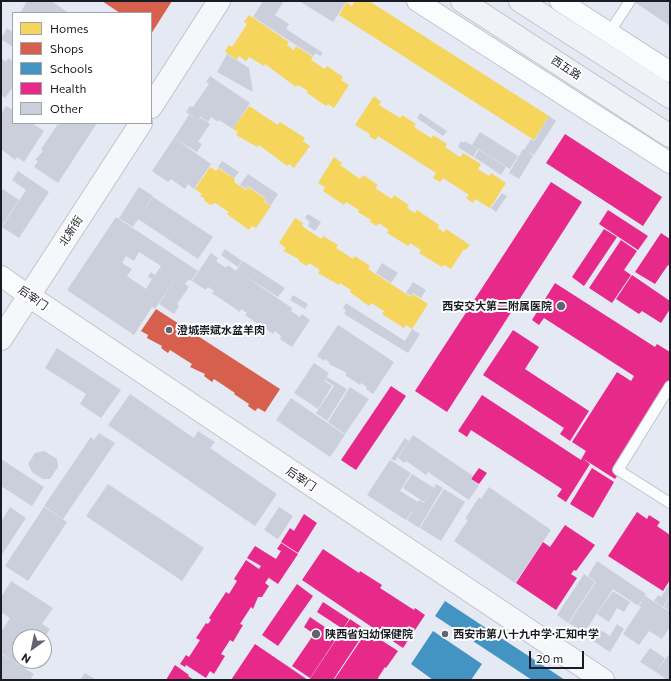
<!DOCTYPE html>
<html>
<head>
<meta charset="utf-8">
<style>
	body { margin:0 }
	#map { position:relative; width:671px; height:681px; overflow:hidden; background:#e4e9f4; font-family:Commissioner,sans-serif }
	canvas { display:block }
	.frame { position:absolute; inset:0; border:2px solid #1a1c23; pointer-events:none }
	.legend { position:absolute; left:12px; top:12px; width:140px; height:112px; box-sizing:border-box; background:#fff; border:1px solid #a3a4a7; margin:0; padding:5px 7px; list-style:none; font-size:12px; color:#1a1c23 }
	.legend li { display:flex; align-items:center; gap:8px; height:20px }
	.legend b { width:20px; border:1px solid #a3a4a7 }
	.north { position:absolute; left:12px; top:629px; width:40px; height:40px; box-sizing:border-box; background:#fff; border:1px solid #a3a4a7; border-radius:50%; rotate:213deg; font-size:11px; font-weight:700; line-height:16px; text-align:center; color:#1a1c23 }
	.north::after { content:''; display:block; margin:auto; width:14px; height:18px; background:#61646c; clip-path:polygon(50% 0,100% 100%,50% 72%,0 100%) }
	.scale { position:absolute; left:529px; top:651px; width:55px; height:18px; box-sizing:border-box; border:2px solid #1a1c23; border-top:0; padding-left:5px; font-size:12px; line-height:14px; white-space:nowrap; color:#1a1c23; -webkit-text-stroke:3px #fff; paint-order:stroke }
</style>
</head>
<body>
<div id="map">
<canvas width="671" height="681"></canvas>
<div class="frame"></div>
<ul class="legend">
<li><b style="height:11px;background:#f6d55c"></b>Homes</li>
<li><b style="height:11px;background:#d6604d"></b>Shops</li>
<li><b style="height:11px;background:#4393c3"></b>Schools</li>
<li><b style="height:11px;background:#e7298a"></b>Health</li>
<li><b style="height:11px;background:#cbcfdc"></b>Other</li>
</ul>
<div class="north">N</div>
<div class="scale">20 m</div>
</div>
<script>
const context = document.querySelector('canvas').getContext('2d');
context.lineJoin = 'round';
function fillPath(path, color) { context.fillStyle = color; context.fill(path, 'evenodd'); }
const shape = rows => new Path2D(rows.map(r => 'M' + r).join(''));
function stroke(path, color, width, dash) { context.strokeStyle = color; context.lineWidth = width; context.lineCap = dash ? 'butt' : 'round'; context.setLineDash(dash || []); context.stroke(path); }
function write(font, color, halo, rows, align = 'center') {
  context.font = font + ' Commissioner,"Noto Sans SC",sans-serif'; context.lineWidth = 4; context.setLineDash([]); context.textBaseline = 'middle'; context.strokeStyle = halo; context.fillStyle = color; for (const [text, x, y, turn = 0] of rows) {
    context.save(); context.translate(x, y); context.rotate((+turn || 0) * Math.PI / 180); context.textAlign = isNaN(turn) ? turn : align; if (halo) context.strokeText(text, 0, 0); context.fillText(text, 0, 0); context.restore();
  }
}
const homes = shape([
	[355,1,369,1,549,116,534,140,339,15,347,2,352,6],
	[249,15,289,42,287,45,294,50,296,46,313,57,311,60,325,69,327,66,343,77,341,80,349,85,334,108,328,104,326,106,307,93,308,91,298,85,296,87,265,64,264,66,249,57,246,61,239,56,237,60,225,52,229,45,232,47,247,24,244,22],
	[374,96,381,102,379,105,400,118,402,115,416,124,414,127,431,138,433,135,447,144,445,147,460,157,463,153,481,164,478,169,489,176,491,173,506,183,490,208,475,199,473,203,466,198,469,195,443,178,440,182,433,178,436,173,378,136,375,140,369,136,370,134,355,125],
	[249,106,278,125,280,122,305,138,303,141,310,146,294,168,289,164,287,166,259,145,257,147,236,135,238,132,233,129],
	[334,157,342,163,340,165,360,179,363,175,378,185,375,188,392,199,394,195,409,205,407,208,415,213,417,210,439,225,438,228,444,232,446,229,470,245,466,250,464,249,451,269,444,265,442,267,419,253,421,250,410,243,408,246,387,233,389,230,379,223,377,226,370,222,371,220,358,212,359,210,346,202,344,205,323,191,325,187,318,183],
	[210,167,216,171,218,168,235,179,234,182,246,190,248,187,266,199,264,202,271,206,256,228,252,226,249,230,227,214,229,212,215,203,210,205,204,200,205,199,200,196,202,194,195,189],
	[295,218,303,223,302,226,321,239,323,236,338,245,336,248,353,259,355,256,370,266,368,269,411,297,413,294,428,304,412,329,406,325,404,328,382,314,384,311,371,303,369,306,362,301,350,292,351,290,340,283,339,285,318,273,320,270,309,263,306,266,298,260,299,259,283,251,286,248,279,243]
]);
const shops = shape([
	[102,1,172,1,151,34,151,13,120,13],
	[156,309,280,389,265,412,258,408,255,411,248,406,249,404,234,394,235,393,214,379,212,382,204,376,205,374,190,367,192,364,170,350,168,353,161,348,162,346,147,338,148,335,141,331]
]);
const schools = shape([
	[445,601,565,680,532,680,435,616],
	[433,631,482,664,471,680,433,680,411,664]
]);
const health = shape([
	[565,134,662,197,643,226,546,163],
	[551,182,582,202,447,412,415,391],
	[608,210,648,236,638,250,599,224],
	[604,229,617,237,584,286,572,277],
	[661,233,670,239,670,266,668,265,655,284,635,272],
	[621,240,637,251,624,270,631,275,612,303,589,288],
	[632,275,670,301,670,309,661,323,642,311,639,314,616,299],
	[555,283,655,347,657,344,670,352,670,393,615,479,582,458,586,451,572,442,617,372,631,381,634,376,544,318,539,325,532,320],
	[513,330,539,347,525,369,589,411,570,441,560,434,564,428,483,375],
	[391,386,406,396,356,470,341,460],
	[482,395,581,460,582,458,590,464,566,502,557,496,562,489,471,430,467,437,458,431],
	[479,468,487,473,479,484,471,479],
	[592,468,614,482,593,518,570,504],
	[637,512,647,519,649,515,660,522,657,526,670,535,670,580,663,591,608,556],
	[304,514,317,523,298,553,281,542,290,528,294,531],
	[565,525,595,545,576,571,574,570,571,574,577,578,556,610,516,583,543,542,550,547],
	[281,543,298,554,278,584,269,578,270,576,265,583,269,586,262,597,258,597,253,609,251,607,240,624,243,625,233,642,230,640,221,654,225,656,214,674,210,671,206,678,186,665,185,667,180,664,186,655,189,657,200,640,196,638,206,623,208,624,211,620,209,618,226,592,229,594,237,581,234,579,246,560,259,569,261,566,247,558,255,546,276,559,281,551,277,549],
	[323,549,359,573,360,571,382,585,380,588,414,610,415,608,425,615,403,648,302,580],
	[297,584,313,596,278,646,262,635],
	[323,602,349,619,343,629,317,612],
	[310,617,338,636,310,678,292,666,314,634,304,627],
	[350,619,366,630,333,680,309,680],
	[367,631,398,651,386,668,385,667,378,678,378,680,334,680],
	[255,644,308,680,231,680],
	[175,665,189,675,188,676,194,680,166,680]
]);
const building = shape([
	[27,1,51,1,69,13,20,13],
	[263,1,284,1,275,15,289,24,286,29,323,53,320,56,316,53,313,56,253,17],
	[299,1,347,1,333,22],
	[637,1,670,1,670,26,636,3],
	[7,28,13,32,13,47,1,39],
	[227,54,249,68,253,92,217,72],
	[1,58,6,62,8,58,13,61,13,87,5,98,1,95],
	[210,76,250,103,233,129,219,120,218,122,211,117,208,122,201,117,202,115,198,121,201,118,210,124,198,142,202,144,197,152,174,138,189,115,196,119,186,112,190,106,193,107,209,84,206,82],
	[6,106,13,110,13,123,32,123,44,131,24,162,17,157,15,160,1,149,1,114],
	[420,113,447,131,443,136,417,118],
	[549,116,556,121,534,155,527,151,533,156,519,179,509,173,523,149,524,150,531,139,534,141],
	[61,123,97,123,58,183,34,167,38,161,35,160,43,151,41,149,58,124,60,125],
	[480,132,518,156,510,169,472,145],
	[174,138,211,164,194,189,188,184,185,189,171,179,168,182,152,171],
	[461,141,464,143,465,141,478,149,473,157,458,147],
	[479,150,506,167,501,175,474,157],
	[222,161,239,172,234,178,218,167],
	[18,171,49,192,19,238,2,227,26,190,12,180],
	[248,174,278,194,271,205,265,202,267,199,248,186,246,189,240,185],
	[139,187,153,196,141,214,153,197,213,237,198,259,138,219,133,227,119,218],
	[1,188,19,200,1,227],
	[502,193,507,196,496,212,491,208],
	[308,214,321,222,315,231,308,226,310,222,305,218],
	[116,217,198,271,191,281,189,279,185,284,189,287,177,304,179,306,174,314,159,304,182,268,155,309,152,307,134,335,67,290],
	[139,252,161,266,155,275,151,272,148,277,152,279,146,289,127,276,132,269,122,263,126,256,134,261],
	[225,249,242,261,238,267,221,255],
	[211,253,218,258,216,261,226,268,228,265,236,271,243,261,285,288,278,297,240,273,292,308,291,311,300,317,302,314,310,320,292,347,280,339,281,336,275,331,273,334,245,315,247,313,241,309,240,312,212,293,214,291,208,287,206,290,192,281],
	[382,263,398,273,391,283,376,273],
	[413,282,426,290,421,298,413,293,411,296,406,293],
	[293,295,308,304,305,309,290,300],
	[346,303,405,341,412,329,420,334,408,353,344,314,346,310,343,308],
	[338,325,394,362,373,394,366,389,367,387,361,383,360,385,345,375,347,373,329,364,330,363,325,359,324,361,317,356],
	[57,348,121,390,101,418,80,404,86,394,45,368],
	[314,363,329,373,324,381,332,386,318,409,294,393],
	[327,377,347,389,327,421,316,413,334,386,325,380],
	[350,387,369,399,345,434,328,422],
	[130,394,194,438,198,431,215,442,210,448,277,494,255,526,108,425],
	[291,398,345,435,330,457,276,420],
	[99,433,115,443,63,519,44,506,91,437,94,440],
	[413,435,473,476,471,479,479,485,469,500,428,472,426,475,406,461,404,463,398,458],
	[405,438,409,441,395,461,391,459],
	[44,451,57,459,58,467,50,479,43,479,32,472,28,464,35,453],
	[1,459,44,487,32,506,1,486],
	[390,460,411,473,400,491,418,502,406,520,367,495],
	[412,474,434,488,436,484,443,488,419,528,407,520,419,500,424,503,430,493,424,502,403,488],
	[108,484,204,548,182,581,86,516],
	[489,487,551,530,515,583,454,541,468,520,465,519,479,497,481,499],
	[444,489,465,502,441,541,420,528],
	[10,507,26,518,1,556,1,522],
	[44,507,67,522,28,581,5,566],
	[279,507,293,516,278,539,264,530],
	[597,561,646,594,638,606,613,589,611,592,606,588,611,592,584,633,569,623,596,582,588,576],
	[584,574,595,582,568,623,557,615],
	[11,581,53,608,42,624,50,629,45,637,20,637,20,659,17,664,1,653,1,632,10,618,1,612,1,597],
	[670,583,670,596,663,607,654,601,658,595,661,597],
	[613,591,630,602,624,612,617,608,609,622,597,614],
	[645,596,670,612,670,627,662,639,649,631,639,645,623,634,641,607,639,606],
	[670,597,670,611,664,607],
	[617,624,624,629,610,652,587,637,594,626,610,636],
	[650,648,665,658,656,672,640,662],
	[670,653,670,680,667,680,656,672],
	[1,654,34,674,30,680,1,680],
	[85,673,96,680,80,680]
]);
const lane = shape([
	[607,36,630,1],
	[670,386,618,470,670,503]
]);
const street = shape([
	[417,1,670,163],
	[560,1,670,72],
	[1,276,29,296]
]);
const secondary = shape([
	[151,107,219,1],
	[29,296,603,680],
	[1,339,141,123]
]);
const primary = shape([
	[462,1,670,136],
	[520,1,670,97]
]);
const markers = [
	[561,306,5,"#61646c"],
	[169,330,4,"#61646c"],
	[316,634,5,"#61646c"],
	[445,634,4,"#61646c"]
];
const streetNames = [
	["西五路",566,68,33],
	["北新街",71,231,-57],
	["后宰门",33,298,35],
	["后宰门",301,479,34]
];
const poiNames = [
	["西安交大第二附属医院",552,306,"right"],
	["澄城崇斌水盆羊肉",177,330],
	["陕西省妇幼保健院",325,634],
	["西安市第八十九中学·汇知中学",453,634]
];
fillPath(homes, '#f6d55c');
fillPath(shops, '#d6604d');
fillPath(schools, '#4393c3');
fillPath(health, '#e7298a');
fillPath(building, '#cbcfdc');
stroke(lane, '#c0c4cc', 12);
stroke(street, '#c0c4cc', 22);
stroke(secondary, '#c0c4cc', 24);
stroke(primary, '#c3c5cb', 24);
stroke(lane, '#fbfcfd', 10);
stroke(street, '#fbfcfd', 20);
stroke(secondary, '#f5f7fa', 22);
stroke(primary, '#f0f2f7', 22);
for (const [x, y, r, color] of markers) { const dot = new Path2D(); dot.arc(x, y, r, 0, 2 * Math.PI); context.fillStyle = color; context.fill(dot); stroke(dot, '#fff', 1.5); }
write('11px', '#1a1c23', '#fff', streetNames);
write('bold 11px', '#1a1c23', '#fff', poiNames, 'left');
</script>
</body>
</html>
